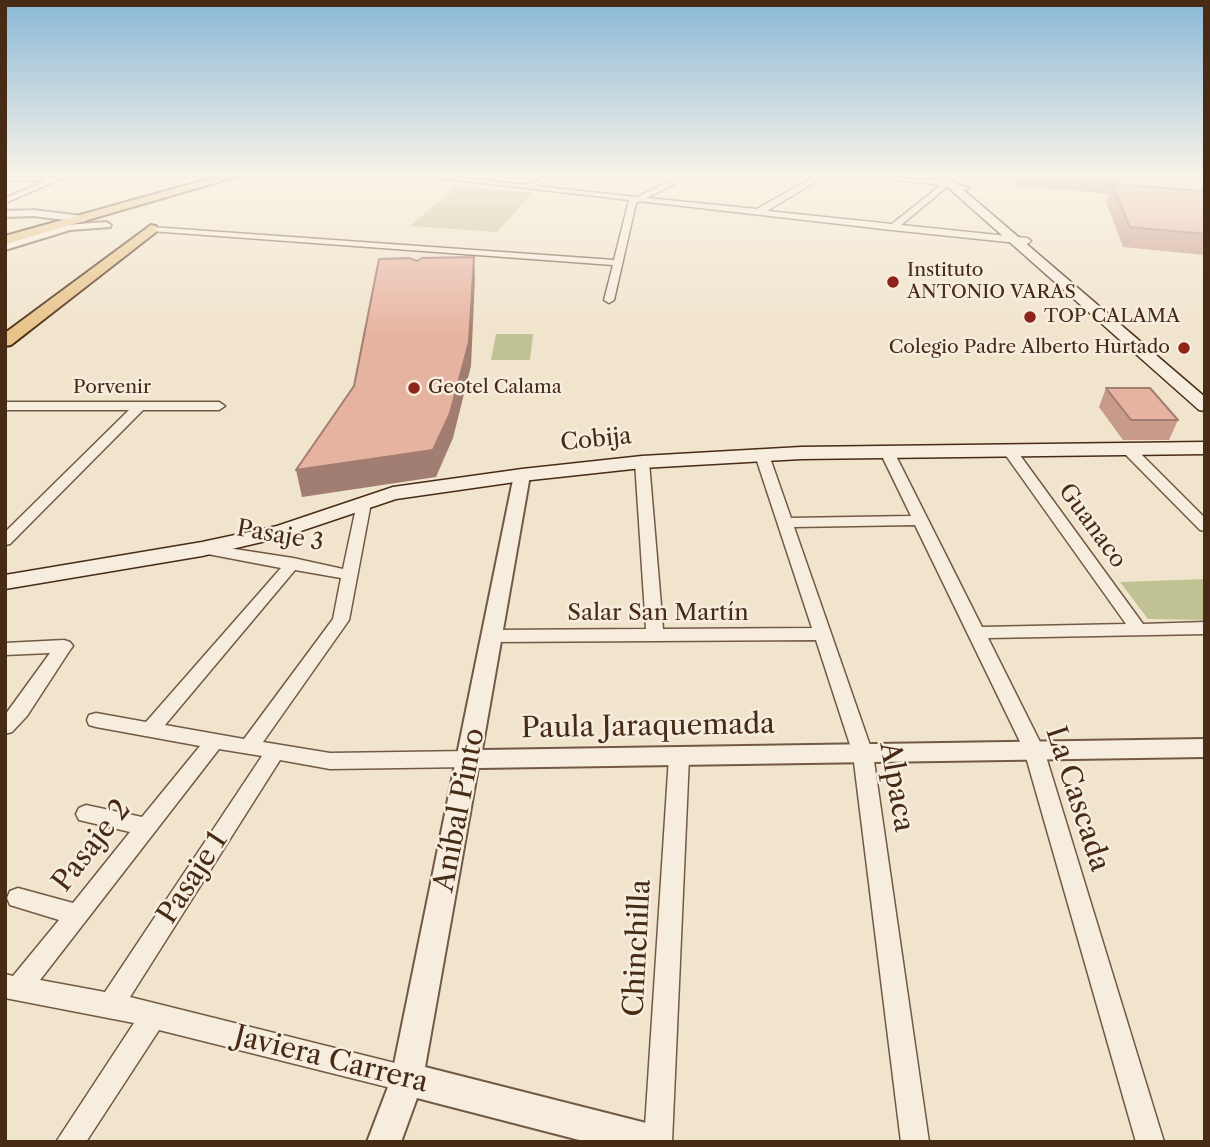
<!DOCTYPE html>
<html>
<head>
<meta charset="utf-8">
<style>
	body { margin:0 }
	#map { position:relative; width:1210px; height:1147px; overflow:hidden; background:#f1e4cc; font-family:"Libre Caslon Text",serif }
	canvas { display:block }
	.frame { position:absolute; inset:0; border:7px solid #482b15; pointer-events:none }
</style>
</head>
<body>
<div id="map">
<canvas width="1210" height="1147"></canvas>
<div class="frame"></div>
</div>
<script>
const context = document.querySelector('canvas').getContext('2d');
context.lineJoin = 'round';
function fillPath(path, color) { context.fillStyle = color; context.fill(path, 'evenodd'); }
const shape = rows => new Path2D(rows.map(r => 'M' + r).join(''));
function stroke(path, color, width, dash) { context.strokeStyle = color; context.lineWidth = width; context.lineCap = dash ? 'butt' : 'round'; context.setLineDash(dash || []); context.stroke(path); }
function write(font, color, halo, rows, align = 'center') {
  context.font = font + ' "Libre Caslon Text",serif'; context.lineWidth = 5; context.setLineDash([]); context.textBaseline = 'middle'; context.strokeStyle = halo; context.fillStyle = color; for (const [text, x, y, turn = 0] of rows) {
    context.save(); context.translate(x, y); context.rotate((+turn || 0) * Math.PI / 180); context.textAlign = isNaN(turn) ? turn : align; if (halo) context.strokeText(text, 0, 0); context.fillText(text, 0, 0); context.restore();
  }
}
const green = shape([
	[455,187,533,192,497,232,410,226],
	[496,334,533,334,530,360,491,360],
	[1205,579,1205,620,1148,619,1120,582]
]);
const minor = shape([
	[60,175,70,175,5,203,5,198,46,181,5,180,5,176,55,178,60,175],
	[413,175,441,175,525,185,548,175,559,175,535,186,637,197,682,175,692,175,647,198,757,209,817,175,826,175,767,211,892,224,941,185,857,175,947,181,969,188,965,190,948,186,901,225,1027,238,1031,241,1027,244,892,230,639,201,636,203,614,300,609,303,604,300,613,265,151,231,147,229,151,227,614,260,629,200,413,175],
	[5,402,219,402,225,406,219,410,143,410,10,544,5,545,5,532,129,410,5,410,5,402],
	[1128,445,1133,446,1205,518,1205,531,1200,530,1123,452,1123,446,1128,445],
	[1009,446,1014,447,1143,624,1205,622,1205,634,988,638,1044,750,1164,1142,1136,1142,1024,750,915,525,794,527,873,754,929,1142,901,1142,853,754,816,640,493,642,484,636,493,630,646,629,635,462,642,458,649,462,663,629,812,628,755,455,762,451,769,455,791,518,911,516,880,452,887,448,894,452,982,627,1126,624,1002,450,1009,446],
	[364,499,371,503,349,620,263,742,330,753,470,751,477,754,480,759,477,764,470,767,330,769,280,760,130,997,407,1066,416,1070,420,1079,416,1088,407,1092,159,1030,86,1142,56,1142,134,1023,5,998,5,974,13,976,59,920,10,905,7,898,10,891,18,888,73,903,130,832,79,820,76,814,79,808,86,805,142,817,200,746,96,727,89,725,87,720,89,715,96,713,146,722,281,568,197,552,194,549,197,546,202,544,293,558,343,569,357,503,364,499],
	[295,570,341,578,333,619,244,739,165,725,295,570],
	[219,749,262,756,105,992,40,980,219,749],
	[64,640,70,642,73,646,70,650,27,716,12,732,5,734,5,715,50,653,5,655,5,643,64,640],
	[679,749,686,752,689,757,672,1142,644,1142,669,757,672,752,679,749]
]);
const tertiary = shape([
	[33,210,83,216,88,219,83,222,33,216,5,217,5,211,33,210],
	[106,222,111,225,110,227,70,230,5,250,5,244,65,225,106,222],
	[522,470,530,475,482,750,1205,739,1205,757,478,768,425,1067,654,1125,666,1130,671,1142,587,1142,417,1098,401,1142,367,1142,391,1079,514,475,522,470]
]);
const secondary = shape([
	[934,175,946,175,1205,397,1205,411,1199,410,934,175],
	[1205,442,1205,454,801,459,642,468,522,481,396,499,283,537,202,556,5,589,5,575,202,542,277,526,393,487,522,469,642,456,801,447,1205,442]
]);
const primary = shape([
	[223,175,242,175,5,244,5,236,223,175],
	[151,225,156,226,156,232,11,345,5,346,5,333,151,225]
]);
const wall = shape([
	[1017,175,1122,175,1120,184,1205,191,1205,255,1123,247,1106,202,1109,194,1017,186],
	[1106,388,1178,420,1169,440,1123,440,1099,407]
]);
const shadedWall = shape([
	[474,257,475,278,471,366,453,438,436,477,302,497,296,470]
]);
const building = shape([
	[1112,184,1205,191,1205,234,1130,227,1112,184],
	[474,257,469,342,450,413,433,450,296,470,354,386,379,259,409,258,417,261,422,258,474,257],
	[1106,388,1150,388,1178,420,1131,420,1106,388]
]);
const markers = [
	[893,282,7,"#8f2418"],
	[1030,317,7,"#8f2418"],
	[1184,348,7,"#8f2418"],
	[414,388,7,"#8f2418"]
];
const farPoinames = [
	["Instituto",907,271],
	["ANTONIO VARAS",907,293],
	["TOP CALAMA",1044,317],
	["Colegio Padre Alberto Hurtado",1170,348,"right"],
	["Geotel Calama",428,388]
];
const farStreetnames = [
	["Porvenir",112,388]
];
const streetNames = [
	["Cobija",596,440,-6],
	["Guanaco",1092,526,54],
	["Pasaje 3",280,536,10],
	["Salar San Martín",658,613]
];
const nearStreetnames = [
	["Paula Jaraquemada",648,727,-1],
	["Alpaca",896,787,80],
	["La Cascada",1077,799,72],
	["Aníbal Pinto",460,810,-79],
	["Pasaje 2",92,846,-52],
	["Pasaje 1",193,878,-57],
	["Chinchilla",638,948,-87],
	["Javiera Carrera",331,1060,14]
];
fillPath(green, '#c1c293');
stroke(minor, '#725943', 3);
stroke(tertiary, '#725943', 4);
stroke(secondary, '#482b15', 3);
stroke(primary, '#482b15', 4);
fillPath(minor, '#f6edde');
fillPath(tertiary, '#f6edde');
fillPath(secondary, '#f6edde');
fillPath(primary, '#e8c286');
fillPath(wall, '#c79a8a');
fillPath(shadedWall, '#a27d71');
fillPath(building, '#e7b3a1');
stroke(building, '#a27d71', 2);
const sky = context.createLinearGradient(0, 0, 0, 336);
sky.addColorStop(0, '#89b8d6');
sky.addColorStop(0.52, '#f9f3e8');
sky.addColorStop(1, '#f9f3e800');
context.fillStyle = sky;
context.fillRect(0, 0, 1210, 336);
for (const [x, y, r, color] of markers) { const dot = new Path2D(); dot.arc(x, y, r, 0, 2 * Math.PI); context.fillStyle = color; context.fill(dot); stroke(dot, '#f6edde', 2.5); }
write('19px', '#482b15', '#f6edde', farPoinames, 'left');
write('19px', '#482b15', '#f6edde', farStreetnames);
write('23px', '#482b15', '#f6edde', streetNames);
write('28px', '#482b15', '#f6edde', nearStreetnames);
</script>
</body>
</html>
